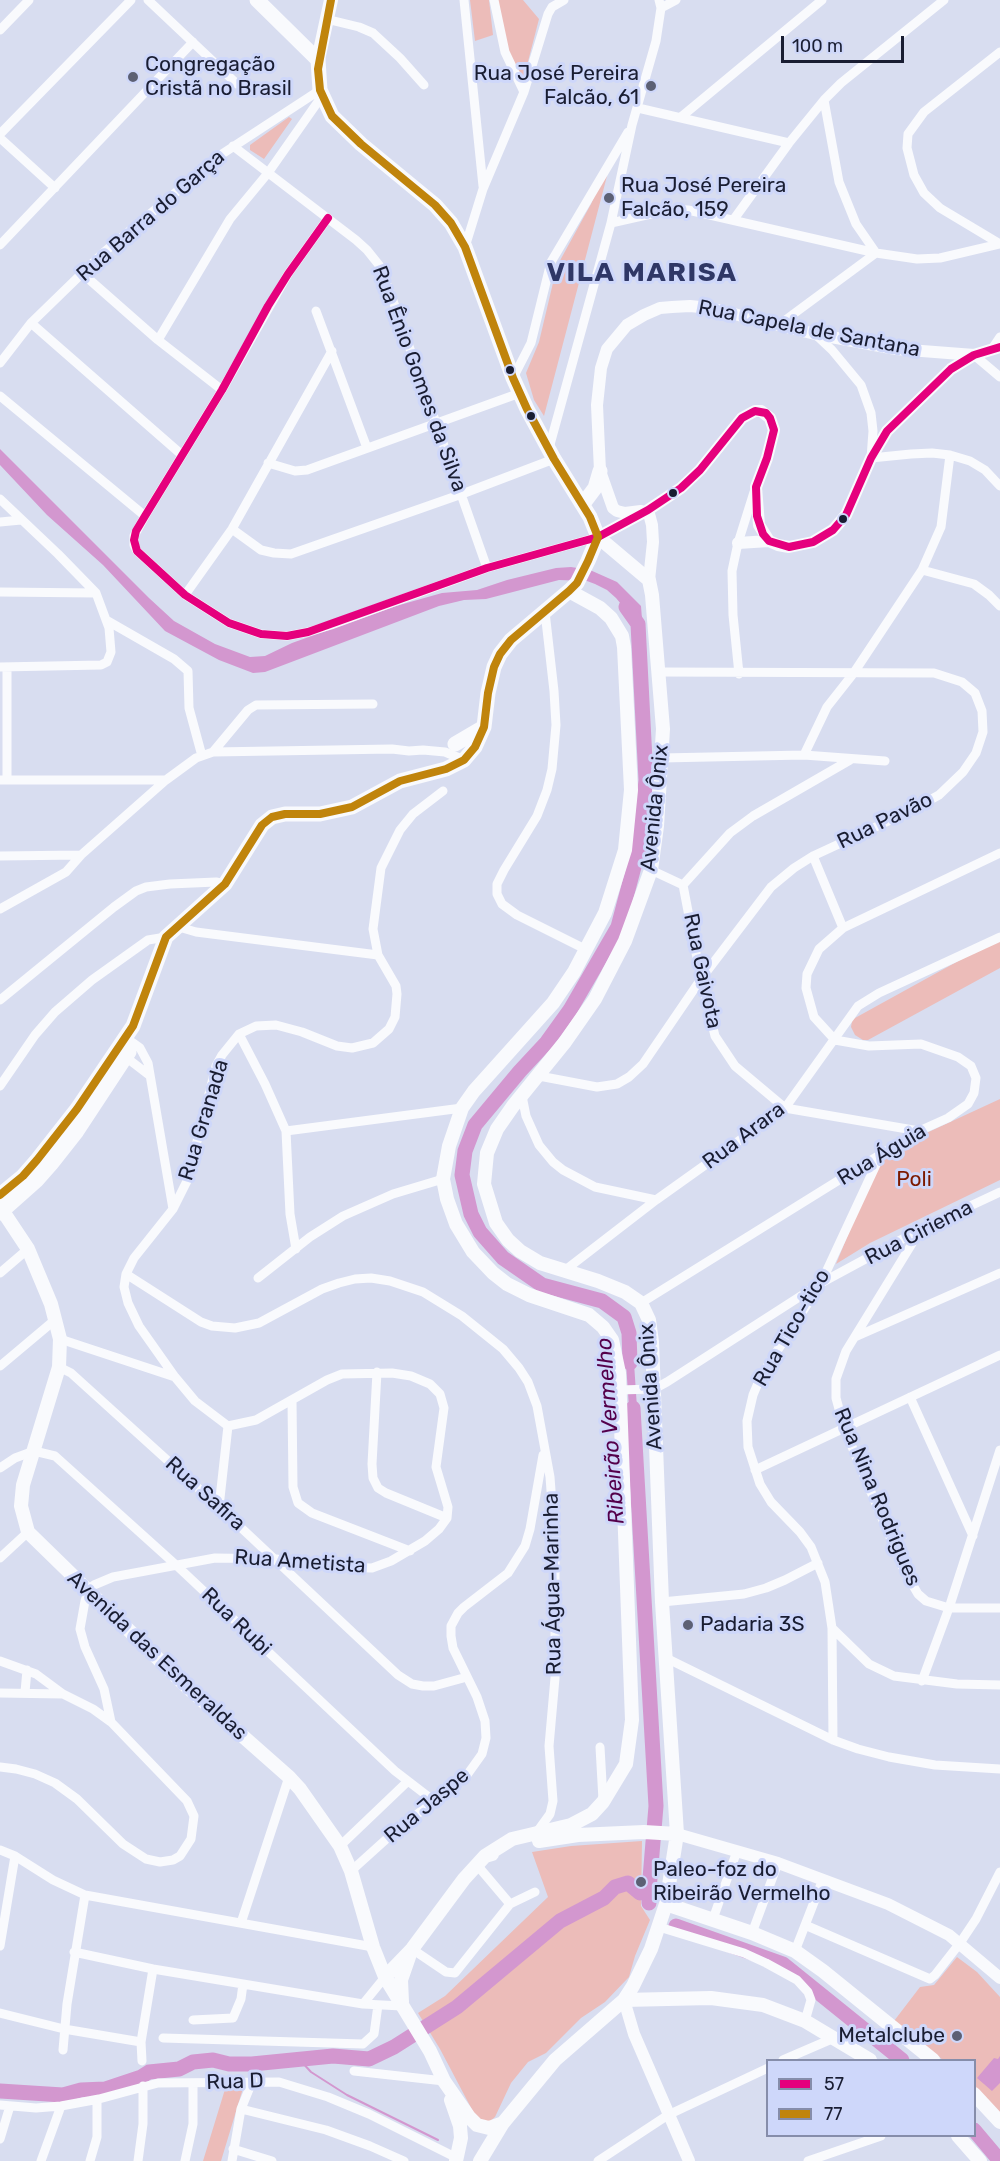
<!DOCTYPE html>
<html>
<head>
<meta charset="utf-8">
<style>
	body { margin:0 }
	#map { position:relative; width:1000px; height:2161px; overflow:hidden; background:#d8ddf0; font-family:Rubik,sans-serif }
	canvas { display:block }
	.legend { position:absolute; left:766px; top:2059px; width:210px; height:78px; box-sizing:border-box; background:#ced7fa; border:2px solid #868daa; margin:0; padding:8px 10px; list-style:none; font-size:18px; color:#191d32 }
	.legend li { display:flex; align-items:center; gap:12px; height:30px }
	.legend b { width:30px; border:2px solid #868daa }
	.scale { position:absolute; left:781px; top:36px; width:123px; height:27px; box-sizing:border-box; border:3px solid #191d32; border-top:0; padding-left:8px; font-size:18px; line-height:21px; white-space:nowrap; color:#191d32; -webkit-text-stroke:4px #ced7fa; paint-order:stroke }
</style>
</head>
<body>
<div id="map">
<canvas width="1000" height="2161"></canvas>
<ul class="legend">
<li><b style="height:8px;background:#e5007d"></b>57</li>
<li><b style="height:8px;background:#c0840c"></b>77</li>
</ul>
<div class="scale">100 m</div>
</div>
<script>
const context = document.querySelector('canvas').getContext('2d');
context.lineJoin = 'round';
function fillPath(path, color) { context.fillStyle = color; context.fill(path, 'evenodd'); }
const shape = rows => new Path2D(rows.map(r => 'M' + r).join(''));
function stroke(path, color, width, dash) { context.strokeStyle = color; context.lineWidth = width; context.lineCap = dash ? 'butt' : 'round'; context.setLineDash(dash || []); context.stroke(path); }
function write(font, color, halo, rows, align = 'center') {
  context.font = font + ' Rubik,sans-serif'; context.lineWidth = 6; context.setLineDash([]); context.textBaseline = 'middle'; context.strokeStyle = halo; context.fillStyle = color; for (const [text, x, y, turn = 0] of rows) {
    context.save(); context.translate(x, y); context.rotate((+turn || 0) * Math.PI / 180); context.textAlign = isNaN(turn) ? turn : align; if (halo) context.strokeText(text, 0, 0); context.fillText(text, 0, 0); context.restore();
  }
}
const green = shape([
	[470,0,489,0,493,35,475,41],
	[497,0,523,0,539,19,524,77,513,63,503,38],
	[289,117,292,119,264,159,250,150,250,145],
	[603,175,607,176,544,416,534,400,526,373,539,342,557,266,591,204],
	[1000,938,1000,968,868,1040,863,1040,855,1035,851,1027,852,1021,855,1018],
	[1000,1099,1000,1180,870,1243,836,1264,881,1154],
	[642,1841,641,1906,650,1920,635,1956,629,1977,605,2002,581,2018,546,2053,528,2062,511,2083,495,2117,489,2122,477,2119,440,2049,418,2013,445,1996,548,1897,532,1852,571,1846],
	[957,1957,977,1972,1000,1997,1000,2114,975,2087,974,2060,943,2060,894,2021,920,1987,934,1985],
	[244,2085,221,2161,203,2161,226,2086]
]);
const water = shape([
	[0,449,149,598,174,621,215,644,250,657,265,656,292,643,396,606,442,593,477,590,507,580,556,568,571,567,590,570,617,582,641,606,642,619,638,624,631,620,626,610,616,598,607,590,595,584,587,581,559,580,486,599,464,600,439,606,265,672,253,673,219,660,165,631,103,565,47,515,0,465],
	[1000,2056,1000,2083,992,2091,977,2078,994,2058,998,2059]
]);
const stream = shape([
	[300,2060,311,2072,347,2095,438,2140]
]);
const canal = shape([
	[630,1363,633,1408]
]);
const river = shape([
	[626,607,638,624,646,780,639,848,618,927,570,1010,547,1042,520,1071,475,1125,465,1151,462,1175,471,1214,480,1232,503,1258,542,1285,602,1301,624,1317,629,1333,630,1363],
	[633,1408,656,1806,649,1890,649,1903],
	[676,1926,783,1964,902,2060],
	[0,2091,63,2095,81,2090,105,2089,141,2077,149,2072,179,2069,193,2062,213,2060,229,2064,252,2064,333,2056,369,2059,394,2047,457,2007,560,1921,604,1898,615,1887,628,1883,640,1893,649,1890],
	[974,2130,1000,2161]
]);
const minor = shape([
	[148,0,237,84],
	[464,0,483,186],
	[494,0,505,52,524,92],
	[661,8,676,0],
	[326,19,359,27,373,33,400,58,424,85],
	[0,30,29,0],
	[1000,52,924,112,908,134,907,148,914,175,924,193,940,208,1000,244],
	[638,108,789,143],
	[681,117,822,0],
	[0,134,131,0],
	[0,138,55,188],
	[233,146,356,240,367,250,379,265,391,295,487,568],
	[328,218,288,274,222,390,145,516,134,536,134,545,137,551,185,595,229,623,261,634,287,636,308,632,331,625,487,568,598,537],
	[734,219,789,143,824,100,841,83,944,0],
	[611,223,673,209,688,210,876,253,917,259,940,258,1000,244],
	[0,245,193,42],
	[465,247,483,189,524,92,548,14,552,7,564,0],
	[83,274,158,340,222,390],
	[316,311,367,448],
	[31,323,182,455],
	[780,324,876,253,856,224,839,182,824,100],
	[815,334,832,350,861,385,871,413,873,431,871,458,911,454,932,453,950,455,970,461,985,470,1000,486],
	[158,340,230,219,268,173,322,96],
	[992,349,1000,337],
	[974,355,1000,377],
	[0,363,31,323,103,253,222,154,320,90],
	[513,378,531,343,551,262,628,132],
	[0,396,145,516],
	[549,448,611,223,632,125,656,41,661,8,659,0],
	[268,463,295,471,307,470,520,393],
	[0,499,58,554,96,593,109,628,111,652,107,662,101,665,0,667],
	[0,522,21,520],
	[232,529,261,550,274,553,291,554,462,494,554,459],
	[922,570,974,584,989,595,1000,606],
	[0,592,96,593],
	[185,595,232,529,332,351],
	[545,612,554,691,556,725,552,769,547,790,537,816,504,870,497,884,497,894,502,904,517,915,587,950],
	[106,620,174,659,188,671,189,708,202,756],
	[739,674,733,615,732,571,738,543,754,492],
	[213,752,248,710,256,705,373,704],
	[804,755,827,707,853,674,922,570,941,527,950,455],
	[662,758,804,755,885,761],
	[0,780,166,780],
	[7,780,7,667],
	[0,856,81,855],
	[813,856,843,928],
	[651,870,683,885,701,979,715,1036,735,1066,785,1108,919,1131],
	[683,885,730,833,753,816,850,760],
	[0,909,66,872,81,855,166,780,196,758,213,752,392,749,409,751,423,750,445,752,464,760],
	[179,927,196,932,378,955],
	[0,1000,114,907,136,891,146,887,170,884,216,882,225,884],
	[239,1034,265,1084,286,1131,290,1214,296,1249],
	[126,1038,140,1048,148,1063,173,1209],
	[123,1055,149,1075],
	[539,1076,597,1087,617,1084,629,1077,643,1064,701,979,771,887,794,868,813,856,910,811,939,795,963,772,976,753,983,732,982,711,975,693,962,682,934,673,660,672],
	[0,1086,35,1035,55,1012,92,980,148,940,166,937],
	[522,1096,526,1116,539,1145,553,1162,563,1170,595,1187,656,1200],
	[286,1131,462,1108],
	[921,1229,846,1351,836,1379,836,1398,844,1427,857,1459,904,1570,918,1594,926,1601,949,1608,1000,1608],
	[564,1271,656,1200,785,1108,858,1006,879,993,1000,937],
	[0,1273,28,1249],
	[126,1274,201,1322,212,1326,235,1328,259,1323,322,1289,339,1283,355,1279,371,1278,390,1281,423,1292,462,1316,503,1349,519,1368,528,1382,537,1406,550,1477,555,1544,555,1678,549,1746,553,1801,550,1814,537,1832],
	[258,1278,310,1237,343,1216,393,1194,443,1179],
	[641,1303,881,1154,919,1131,948,1118,968,1104,974,1093,976,1078,971,1066,958,1057,921,1044,869,1046,835,1040,814,1017,806,988,807,974,819,949,843,928,1000,853],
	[855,1337,1000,1273],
	[60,1339,175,1377],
	[0,1366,56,1319],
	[59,1367,71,1373,219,1507,398,1675,412,1684,423,1686,434,1686,467,1677],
	[377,1372,372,1464,373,1478,378,1488,386,1493,447,1518],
	[619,1390,654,1389,667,1382,821,1283,921,1229,1000,1192],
	[910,1397,973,1536],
	[292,1400,293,1487,298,1503,312,1513,410,1551],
	[0,1468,15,1458,34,1451,55,1456,176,1565,395,1771,434,1801],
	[755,1470,1000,1355],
	[219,1507,228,1426],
	[0,1558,28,1532],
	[662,1602,744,1594,766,1588,785,1580,818,1563],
	[832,1628,869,1664,894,1676,957,1684,1000,1685],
	[666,1658,833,1740,858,1749,889,1757,935,1765,1000,1769],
	[0,1661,36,1674,63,1694,93,1709,111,1722,187,1801,194,1816,191,1839,180,1856,173,1860,160,1862,146,1859,123,1844,77,1799,55,1783,35,1774,16,1769,0,1767],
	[922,1681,949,1608,1000,1450],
	[25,1692,27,1670],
	[0,1693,63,1694],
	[111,1722,104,1689,85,1647,80,1629,85,1601,88,1591,94,1585,113,1577,215,1558,276,1559,335,1567,372,1568,391,1561,425,1541,439,1529,447,1518,448,1507,436,1467,444,1408,440,1394,430,1384,411,1376,392,1373,342,1374,327,1380,256,1420,228,1426,195,1401,175,1377,139,1326,128,1303,124,1287,126,1274,134,1258,173,1209,187,1181,216,1066,222,1055,239,1034,256,1026,276,1025,302,1032,337,1046,352,1048,373,1043,389,1029,395,1017,397,994,396,986,378,955,373,929,381,868,400,830,413,814,443,791],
	[833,1740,832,1628,825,1582,811,1547,800,1532,771,1502,760,1484,748,1447,747,1421,753,1395,761,1376,821,1283,881,1154],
	[600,1747,603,1800],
	[340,1846,407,1782],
	[0,1850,15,1856,53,1880,85,1895,373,1947],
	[477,1865,510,1904],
	[351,1871,392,1834,467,1775,482,1754,486,1738,485,1721,477,1697,453,1648,451,1636,451,1626,458,1613,464,1607,508,1573,525,1546,530,1529,543,1455],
	[713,1919,737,1851],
	[241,1923,289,1777],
	[805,1925,930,1979,935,1975,960,1943,976,1919,1000,1872],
	[659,1927,744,1953,766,1963,797,1980,808,1992,811,2000,805,2021],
	[752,1933,778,1863],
	[0,1946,15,1856],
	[412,1949,446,1972,455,1973,510,1904,535,1892],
	[795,1951,823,1879],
	[74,1952,153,1969,363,2004,402,2006],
	[363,2004,385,1977],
	[0,2013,64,2029,141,2042],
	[193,2020,233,2018,241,1999,243,1984],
	[163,2038,363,2044,374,2034,378,2005],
	[63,2050,67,2004,85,1895],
	[783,2060,834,2038],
	[142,2061,141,2042,153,1969],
	[354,2071,444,2081],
	[0,2105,36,2108,61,2106,99,2099,158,2083,279,2082,328,2097,369,2114,457,2158],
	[241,2109,326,2130,370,2146,404,2161],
	[0,2139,10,2106],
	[233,2149,272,2161],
	[41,2161,61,2106],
	[90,2161,97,2137,97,2100],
	[138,2161,143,2124,143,2086],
	[185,2161,193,2124,193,2083],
	[232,2161,241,2109,252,2082],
	[598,2161,668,2115,768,2068],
	[808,2161,881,2136]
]);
const tertiary = shape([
	[648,510,652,525,653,542,649,580],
	[641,511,625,513,617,511,613,508,600,471,597,405,601,368,607,349,627,325,644,315,660,308,672,307,690,306,710,308,815,334,896,349,974,355],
	[598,537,648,510,681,488,700,470,742,418,755,411,761,411,770,418,774,430,767,458,756,487,759,525,769,541,778,545,789,547,813,542,833,530,846,515,871,458,887,431,951,369,974,355,1000,347],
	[738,543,769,541],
	[677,1834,778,1863,888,1904,949,1935,1000,1978],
	[624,2000,634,2034,689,2161]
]);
const secondary = shape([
	[318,60,331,0],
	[0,1207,28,1249,51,1304,60,1339,59,1367,23,1485,21,1506,28,1532,186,1686,289,1777,300,1789,340,1846,351,1871,373,1947,385,1977,430,2051,444,2081,469,2117,477,2125,489,2128,503,2123],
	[539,1841,578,1835,644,1832,677,1834],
	[485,1856,512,1839,571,1825,592,1814,603,1802,626,1764,632,1720,619,1373,612,1340,603,1327,589,1315,529,1295,507,1284,493,1273,473,1252,456,1224,447,1199,443,1179,449,1146,462,1108,474,1091,553,1003,574,972,605,913,625,850,631,790,624,647,622,636,611,618,600,608,569,591],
	[666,1904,752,1933,795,1951,823,1971,933,2060],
	[385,1977,412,1949,464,1879,485,1856,492,1854],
	[624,2000,711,1998,763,2005,805,2021,870,2060],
	[402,2002,401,1980,409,1957],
	[974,2094,1000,2122],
	[451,2100,460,2126,461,2138,456,2161],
	[958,2136,980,2161],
	[480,2161,503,2123,555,2060,624,2000,633,1986,651,1949,666,1904,677,1834,662,1602,652,1342,649,1320,641,1303,625,1292,598,1281,540,1263,520,1251,508,1240,496,1223,484,1184,487,1153,497,1129,513,1106,565,1042,595,999,625,941,651,870,657,826,663,729,652,595,649,580,598,537]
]);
const primary = shape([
	[583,504,595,488,600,471],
	[455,744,484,727],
	[0,1195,23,1176,37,1160,77,1109,133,1026,166,937,225,884,262,825,272,817,285,814,320,814,352,807,400,781,446,769,464,760,475,747,484,727,488,693,494,667,500,654,511,640,569,591,577,583,588,561,598,537,590,517,554,459,527,409,513,378,465,247,451,223,435,205,361,144,332,116,320,90,318,60,257,0],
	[0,1213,36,1181,51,1164,77,1131,129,1052]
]);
const bus1 = shape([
	[328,218,288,274,268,306,222,390,145,516,136,531,134,540,137,551,185,595,229,623,261,634,287,636,308,632,487,568,598,537,648,510,681,488,700,470,742,418,755,411,766,413,770,418,774,430,767,458,756,487,757,516,763,534,769,541,789,547,813,542,833,530,846,515,871,458,887,431,951,369,974,355,1000,347]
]);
const bus2 = shape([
	[0,1195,23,1176,37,1160,77,1109,133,1026,166,937,225,884,262,825,272,817,285,814,320,814,352,807,400,781,446,769,464,760,475,747,484,727,488,693,494,667,500,654,511,640,569,591,577,583,588,561,598,537,590,517,554,459,527,409,513,378,465,247,451,223,435,205,361,144,332,116,320,90,318,69,331,0]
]);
const markers = [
	[133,77,6,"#5c6074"],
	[651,86,6,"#5c6074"],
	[609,198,6,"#5c6074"],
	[510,370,5,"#191d32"],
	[531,416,5,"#191d32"],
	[673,493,5,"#191d32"],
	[843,519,5,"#191d32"],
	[688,1625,6,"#5c6074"],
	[641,1882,6,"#5c6074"],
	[957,2036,6,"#5c6074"]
];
const poiNames = [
	["Congregação",145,65],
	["Cristã no Brasil",145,89],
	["Rua José Pereira",639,74,"right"],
	["Falcão, 61",639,98,"right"],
	["Rua José Pereira",621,186],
	["Falcão, 159",621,210],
	["Padaria 3S",700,1625],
	["Paleo-foz do",653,1870],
	["Ribeirão Vermelho",653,1894],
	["Metalclube",945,2036,"right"]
];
const streetNames = [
	["Rua Barra do Garça",151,216,-41],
	["Rua Capela de Santana",809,329,11],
	["Rua Ênio Gomes da Silva",419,379,70],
	["Avenida Ônix",655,808,-84],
	["Rua Pavão",885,821,-26],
	["Rua Gaivota",702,971,78],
	["Rua Granada",204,1120,-73],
	["Rua Arara",744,1136,-37],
	["Rua Águia",882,1155,-31],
	["Rua Ciriema",919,1233,-27],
	["Rua Tico-tico",792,1328,-60],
	["Avenida Ônix",651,1387,-94],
	["Rua Safira",205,1494,42],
	["Rua Nina Rodrigues",877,1497,67],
	["Rua Ametista",300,1562,4],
	["Rua Água-Marinha",553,1584,-91],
	["Rua Rubi",236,1622,44],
	["Avenida das Esmeraldas",157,1656,43],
	["Rua Jaspe",427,1806,-40],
	["Rua D",235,2082,-2]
];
const parkNames = [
	["Poli",914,1180]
];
const waterNames = [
	["Ribeirão Vermelho",611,1431,-94]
];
const districtNames = [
	["VILA MARISA",642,273]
];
fillPath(green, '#ecbcb9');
fillPath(water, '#d397cf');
stroke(stream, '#d397cf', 2);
stroke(canal, '#d397cf', 8);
stroke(river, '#d397cf', 15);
stroke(minor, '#f9fafd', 9);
stroke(tertiary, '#f9fafd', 12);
stroke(secondary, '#f9fafd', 14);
stroke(primary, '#f9fafd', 15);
stroke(bus1, '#e5007d', 8);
stroke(bus2, '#c0840c', 8);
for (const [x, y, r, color] of markers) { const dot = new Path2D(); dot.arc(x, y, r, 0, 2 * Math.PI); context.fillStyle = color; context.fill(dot); stroke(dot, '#ced7fa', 2); }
write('21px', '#191d32', '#ced7fa', poiNames, 'left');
write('21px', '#191d32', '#ced7fa', streetNames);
write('21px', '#7c1900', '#ced7fa', parkNames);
write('italic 22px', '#54004b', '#ced7fa', waterNames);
context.letterSpacing = '1.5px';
write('bold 27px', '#2f3766', '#ced7fa', districtNames);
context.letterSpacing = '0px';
</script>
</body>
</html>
